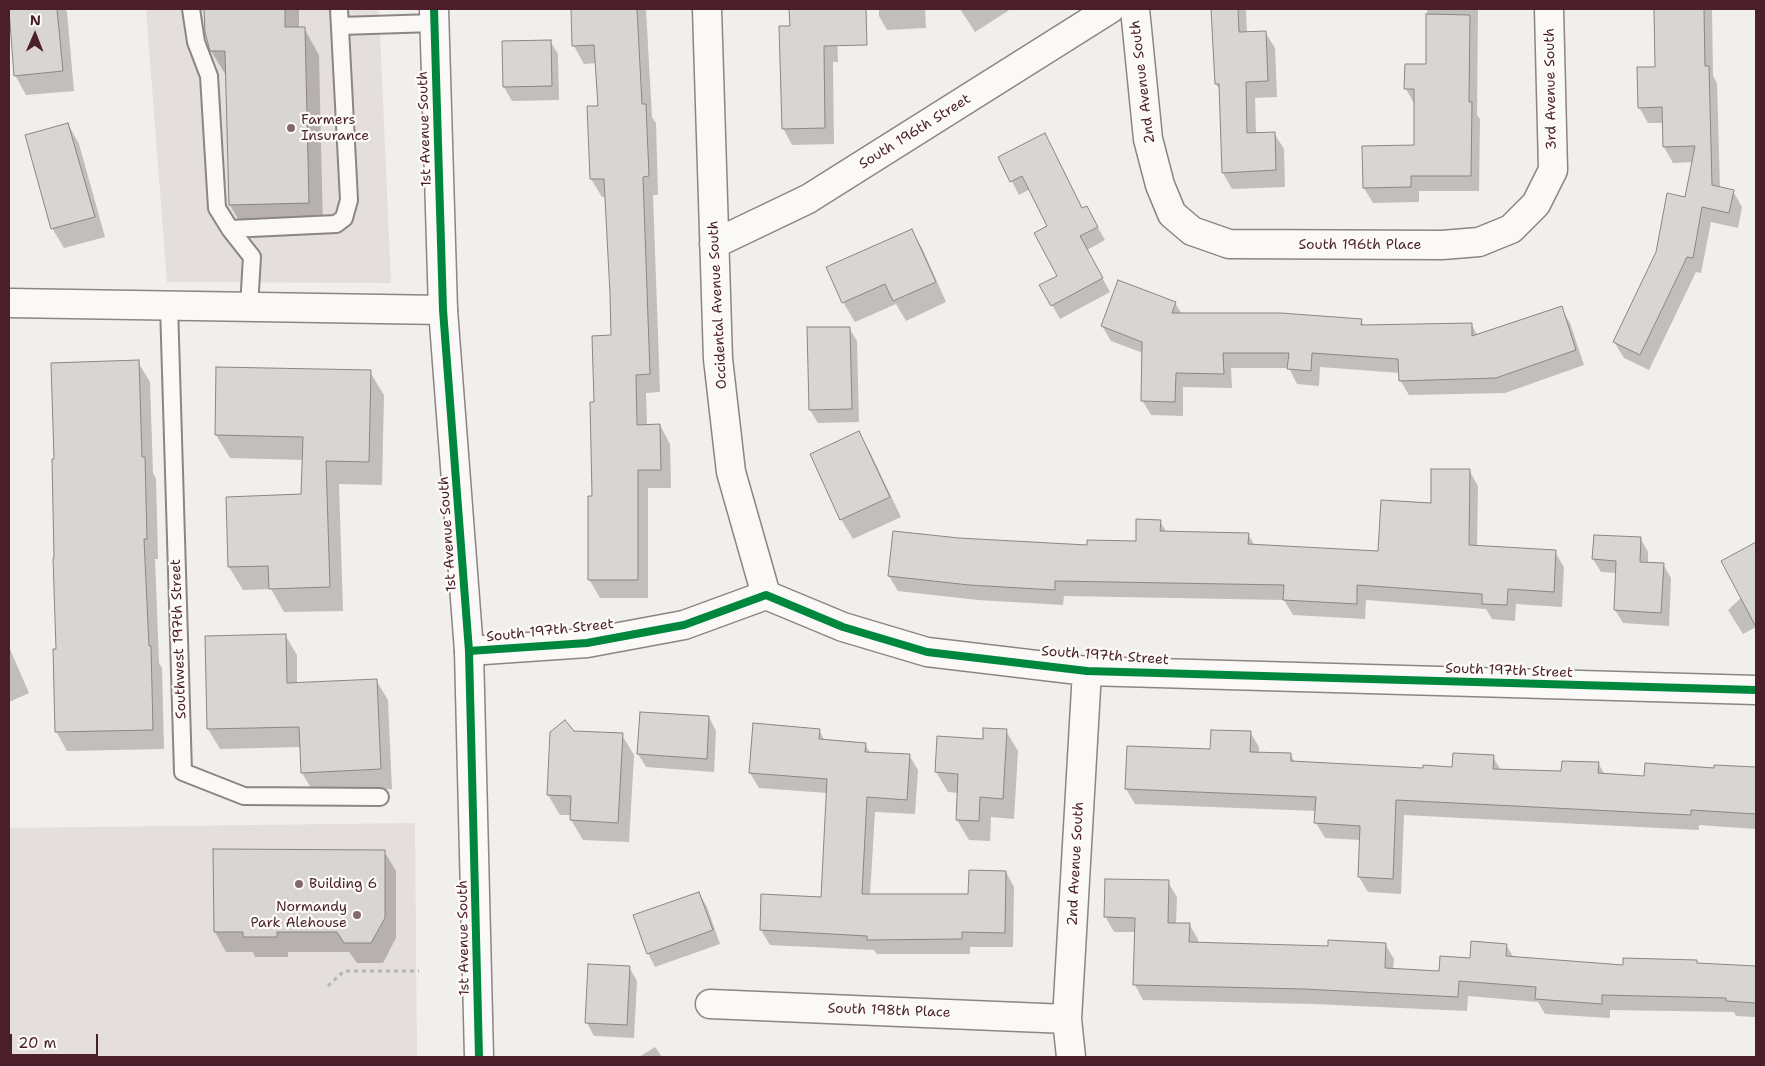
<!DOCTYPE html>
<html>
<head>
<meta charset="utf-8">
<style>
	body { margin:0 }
	#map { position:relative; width:1765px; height:1066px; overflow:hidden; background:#f1efec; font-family:"Shantell Sans",sans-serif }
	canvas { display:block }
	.frame { position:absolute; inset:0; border:10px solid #4a1f2b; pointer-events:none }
	.north { position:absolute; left:10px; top:10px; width:50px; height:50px; -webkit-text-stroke:4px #fdfcf7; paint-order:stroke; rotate:1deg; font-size:14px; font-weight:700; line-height:20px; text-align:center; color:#4a1f2b }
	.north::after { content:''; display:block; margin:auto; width:18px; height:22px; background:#4a1f2b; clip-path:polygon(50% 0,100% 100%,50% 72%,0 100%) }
	.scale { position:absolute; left:10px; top:1034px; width:88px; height:22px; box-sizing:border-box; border:2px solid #4a1f2b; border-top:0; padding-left:6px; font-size:15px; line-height:18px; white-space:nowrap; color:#4a1f2b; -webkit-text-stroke:4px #fdfcf7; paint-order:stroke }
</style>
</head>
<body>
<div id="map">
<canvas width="1765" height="1066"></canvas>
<div class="frame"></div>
<div class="north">N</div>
<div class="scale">20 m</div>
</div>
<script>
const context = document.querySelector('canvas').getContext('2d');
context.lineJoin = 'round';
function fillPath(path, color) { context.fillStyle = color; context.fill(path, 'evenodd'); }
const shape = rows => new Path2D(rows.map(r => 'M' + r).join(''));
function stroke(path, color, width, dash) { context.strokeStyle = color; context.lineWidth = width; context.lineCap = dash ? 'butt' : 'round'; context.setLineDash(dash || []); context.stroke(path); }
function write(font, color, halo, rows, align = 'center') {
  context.font = font + ' "Shantell Sans",sans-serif'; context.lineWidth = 4.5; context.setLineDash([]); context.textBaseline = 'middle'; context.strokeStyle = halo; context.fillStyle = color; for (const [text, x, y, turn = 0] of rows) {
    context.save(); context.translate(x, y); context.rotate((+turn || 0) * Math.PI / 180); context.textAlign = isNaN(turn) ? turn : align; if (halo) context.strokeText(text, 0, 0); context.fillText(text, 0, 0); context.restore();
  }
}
const built = shape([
	[146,9,379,9,391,283,167,282],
	[415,823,417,1057,9,1057,9,828]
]);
const shadow = shape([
	[9,9,65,9,67,12,74,91,26,95,15,75],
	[206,9,299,9,299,28,304,28,319,55,323,229,245,231,230,205,227,77,211,51,207,39],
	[572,9,646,9,652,117,656,123,658,195,653,195,660,392,646,393,647,426,660,425,670,444,671,488,648,488,648,598,600,598,589,579,596,404,612,336,606,197,602,197,591,179,599,107,597,63,584,64,574,46],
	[790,9,836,9,838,62,833,62,834,144,792,145,783,128,791,27],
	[879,9,925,9,926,28,887,30,879,16],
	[960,9,1011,9,975,32],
	[1212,9,1246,9,1247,33,1265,32,1275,48,1277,97,1255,98,1256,133,1274,133,1284,149,1285,187,1232,189,1223,173,1221,92,1216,84],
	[1427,9,1478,9,1477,115,1480,119,1479,191,1419,191,1419,202,1373,203,1364,188,1363,147,1415,146,1415,105,1406,89,1428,65],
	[1655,9,1712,9,1713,76,1717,83,1720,188,1733,191,1742,207,1738,228,1711,222,1701,273,1696,272,1649,370,1624,358,1614,342,1657,252,1686,198,1693,162,1673,163,1664,147,1664,123,1648,123,1639,107,1657,68],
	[550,41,558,54,559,100,512,101,504,87,503,42],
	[68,124,79,144,105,237,64,248,52,228],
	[999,157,1082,209,1086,207,1105,240,1087,250,1110,292,1060,319,1041,285,1059,276,1049,227,1030,189,1019,195],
	[912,230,923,250,946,302,906,321,896,304,855,322,843,302],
	[1175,303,1182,314,1361,320,1364,327,1471,324,1478,336,1561,308,1570,323,1584,365,1505,393,1409,395,1400,380,1400,373,1320,367,1319,386,1297,384,1289,368,1231,368,1232,388,1183,387,1183,416,1151,415,1142,400,1143,353,1111,341,1102,326],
	[849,328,857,341,859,422,818,423,810,410],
	[138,362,150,382,153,473,156,478,158,559,155,559,159,663,162,668,164,749,67,751,56,731,58,650],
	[370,372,384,395,382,485,339,484,343,611,284,612,271,589,243,590,229,567,302,495,304,460,230,458,216,435],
	[859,433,870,452,901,517,853,539,841,519,811,455],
	[1469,470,1478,486,1477,547,1555,552,1564,567,1562,607,1516,604,1515,621,1492,619,1486,609,1366,600,1365,619,1293,615,1284,600,1064,596,1063,605,978,600,898,591,889,576,959,539,1088,546,1137,542,1160,521,1167,533,1248,534,1255,546,1379,552],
	[1641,539,1648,552,1648,564,1663,564,1671,578,1669,626,1623,623,1615,610,1617,573,1601,572,1593,559],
	[1756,543,1756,627,1743,634,1728,610,1742,597,1723,561],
	[285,635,297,655,297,684,376,680,388,700,392,789,314,793,302,773,301,747,220,749,208,729,206,637],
	[9,647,29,693,9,702],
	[709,717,716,731,714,772,646,767,638,754],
	[819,730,825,741,865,744,870,753,909,755,918,770,915,814,875,812,870,895,969,896,1006,872,1014,887,1013,947,970,947,970,954,877,954,874,950,770,945,761,930,822,898,827,793,759,788,750,773],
	[1006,731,1018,751,1014,819,991,817,990,841,969,840,957,820,959,793,948,792,936,772,984,740],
	[573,732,622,735,634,755,629,842,583,840,571,820,571,815,560,815,548,795],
	[1250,732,1259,747,1259,754,1290,754,1295,763,1424,769,1453,769,1493,757,1501,770,1563,772,1598,763,1605,775,1645,778,1715,769,1715,766,1756,768,1756,829,1699,825,1699,830,1404,815,1401,894,1368,892,1359,877,1361,840,1325,838,1316,823,1316,811,1135,804,1126,789],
	[384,851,396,871,396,938,383,963,357,963,349,952,288,952,288,957,255,957,253,952,226,952,215,932],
	[1168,882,1177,897,1176,924,1189,924,1198,939,1198,943,1329,947,1385,944,1394,959,1393,970,1440,972,1506,945,1514,958,1624,967,1696,961,1699,965,1756,968,1756,1017,1736,1016,1734,1012,1610,1010,1610,1018,1545,1014,1538,1002,1468,996,1467,1011,1313,1004,1143,1000,1135,985,1136,932,1114,932,1105,916],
	[699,893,707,907,720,944,655,967,648,953],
	[629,967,637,981,634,1038,594,1036,587,1023],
	[655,1047,662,1057,639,1057]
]);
const building = shape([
	[9,9,57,9,63,71,14,76,9,9],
	[204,9,285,9,285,27,305,27,309,203,229,205,225,51,210,51,205,32,204,9],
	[571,9,637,9,642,104,646,104,649,176,643,177,650,374,636,375,637,425,660,424,661,470,638,470,638,580,588,580,588,496,592,496,590,402,594,402,592,336,611,335,610,294,604,179,590,179,587,106,598,106,594,45,572,46,571,9],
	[789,9,866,9,867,45,824,46,825,128,782,129,779,26,790,26,789,9],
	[1211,9,1238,9,1239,32,1266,31,1268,81,1246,82,1247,133,1275,132,1276,170,1222,173,1219,84,1215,84,1211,9],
	[1654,9,1704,9,1705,66,1709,66,1712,185,1734,190,1729,213,1702,207,1693,258,1687,257,1640,355,1613,342,1656,252,1667,193,1685,197,1695,146,1663,147,1662,107,1638,108,1637,67,1655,67,1654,9],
	[1426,14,1470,15,1469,102,1472,102,1471,176,1411,176,1411,187,1363,188,1362,146,1414,145,1414,89,1404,89,1405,64,1426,64,1426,14],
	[551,40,552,86,503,87,502,41,551,40],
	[68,123,95,217,51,229,25,135,68,123],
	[1045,133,1082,208,1087,206,1098,227,1080,236,1103,278,1051,306,1039,285,1057,276,1034,233,1047,226,1022,176,1010,182,998,157,1045,133],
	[912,229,936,282,893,301,885,284,842,303,826,267,912,229],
	[1118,280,1176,302,1172,313,1281,313,1362,319,1361,325,1472,323,1472,336,1562,306,1576,350,1496,378,1399,381,1398,359,1312,353,1311,371,1287,369,1289,353,1223,353,1224,374,1176,373,1175,402,1141,401,1142,342,1101,326,1118,280],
	[807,327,850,327,852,409,809,410,807,327],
	[139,360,142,457,145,457,147,539,144,539,149,646,151,646,153,730,55,732,53,649,56,649,53,558,54,558,52,459,54,459,51,363,139,360],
	[216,367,371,370,369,462,326,461,330,587,269,589,268,566,228,567,226,497,301,494,303,437,215,435,216,367],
	[859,431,890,497,840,520,810,454,859,431],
	[1431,469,1470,469,1469,545,1556,550,1554,592,1508,589,1507,605,1482,604,1482,594,1357,585,1357,604,1283,600,1284,585,1055,581,1055,590,969,585,888,576,893,531,959,538,1087,545,1087,540,1136,541,1136,519,1161,520,1160,531,1249,533,1248,544,1378,551,1381,500,1431,503,1431,469],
	[1594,535,1641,537,1640,562,1664,563,1661,613,1614,610,1616,561,1592,559,1594,535],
	[1756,542,1756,627,1721,561,1756,542],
	[286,634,287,683,377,679,381,769,301,773,299,727,207,729,205,636,286,634],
	[640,712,709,716,707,759,637,754,640,712],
	[565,720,574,731,623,733,618,823,570,820,571,796,547,795,550,732,565,720],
	[753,723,820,729,819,739,866,743,865,752,910,754,907,800,867,797,862,894,968,894,969,870,1006,871,1005,933,962,932,962,939,867,940,867,936,760,930,761,894,821,897,827,779,749,773,753,723],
	[983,728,1007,729,1003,799,980,797,979,821,956,820,958,774,935,772,937,736,983,739,983,728],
	[1211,730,1251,731,1250,752,1291,753,1291,761,1423,768,1423,765,1452,767,1453,753,1494,755,1493,769,1561,771,1562,761,1599,762,1598,773,1644,776,1645,763,1714,768,1714,765,1756,767,1756,814,1691,810,1691,815,1396,800,1393,879,1358,877,1360,826,1314,823,1316,797,1125,789,1127,746,1210,749,1211,730],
	[213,849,385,850,385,918,371,943,344,943,337,932,277,932,277,937,243,937,243,932,214,932,213,849],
	[1105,879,1169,880,1168,923,1190,923,1189,942,1328,946,1328,940,1386,943,1385,968,1439,971,1440,956,1470,958,1471,941,1507,944,1506,956,1623,965,1623,958,1697,960,1697,963,1756,966,1756,1003,1726,1001,1726,998,1602,995,1602,1004,1535,999,1536,987,1459,981,1458,997,1304,989,1133,985,1135,918,1104,917,1105,879],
	[699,892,713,930,647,954,633,915,699,892],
	[588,964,630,966,627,1025,585,1023,588,964]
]);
const path = shape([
	[328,986,344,971,419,971]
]);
const lane = shape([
	[191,9,196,42,209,76,217,208,230,229,252,257,249,307],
	[340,26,434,23],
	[230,229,336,224,344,218,349,200,339,9],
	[169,305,183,772,244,796,380,797]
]);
const street = shape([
	[707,9,718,359,731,472,766,595],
	[1135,9,1148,139,1160,185,1172,214,1192,231,1229,244,1442,245,1479,242,1511,229,1536,204,1553,170,1549,9],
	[714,244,808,199,1110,9],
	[9,303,443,310],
	[469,651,587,643,684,625,766,595,843,627,927,652,1087,671,1756,690],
	[710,1004,1067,1019],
	[1071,1057,1067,1019,1087,671]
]);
const primary = shape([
	[434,9,443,310,469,651,479,1057]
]);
const cycleway = shape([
	[434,9,443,310,469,651,479,1057],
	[469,651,587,643,684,625,766,595,843,627,927,652,1087,671,1756,690]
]);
const markers = [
	[291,128,5,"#84686f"],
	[299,884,5,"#84686f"],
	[357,915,5,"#84686f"]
];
const streetNames = [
	["2nd Avenue South",1143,82,-97],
	["3rd Avenue South",1551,89,-91],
	["1st Avenue South",425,129,-92],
	["South 196th Street",915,132,-32],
	["South 196th Place",1360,245],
	["Occidental Avenue South",718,305,-93],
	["1st Avenue South",448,534,-94],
	["South 197th Street",550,631,-6],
	["Southwest 197th Street",179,639,-92],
	["South 197th Street",1105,656,4],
	["South 197th Street",1509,671,2],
	["2nd Avenue South",1076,864,-87],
	["1st Avenue South",464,938,-91],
	["South 198th Place",889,1011,2]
];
const poiNames = [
	["Farmers",301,120],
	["Insurance",301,136],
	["Building 6",309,884],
	["Normandy",347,907,"right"],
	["Park Alehouse",347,923,"right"]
];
fillPath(built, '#e4dedd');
fillPath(shadow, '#0003');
fillPath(building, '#d8d5d3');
stroke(building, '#8d8485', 1);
stroke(lane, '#8d8485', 20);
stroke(street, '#8d8485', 31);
stroke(primary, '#8d8485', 31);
stroke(path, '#b9b4b4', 3, [4, 4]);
stroke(lane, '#faf9f7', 16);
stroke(street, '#faf9f7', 28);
stroke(primary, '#faf9f7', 28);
stroke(cycleway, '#00873e', 8);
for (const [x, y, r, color] of markers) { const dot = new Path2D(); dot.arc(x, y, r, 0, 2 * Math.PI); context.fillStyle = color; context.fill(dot); stroke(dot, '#fdfcf7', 2); }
write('14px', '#4a1f2b', '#fdfcf7', streetNames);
write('14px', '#4a1f2b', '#fdfcf7', poiNames, 'left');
</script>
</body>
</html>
